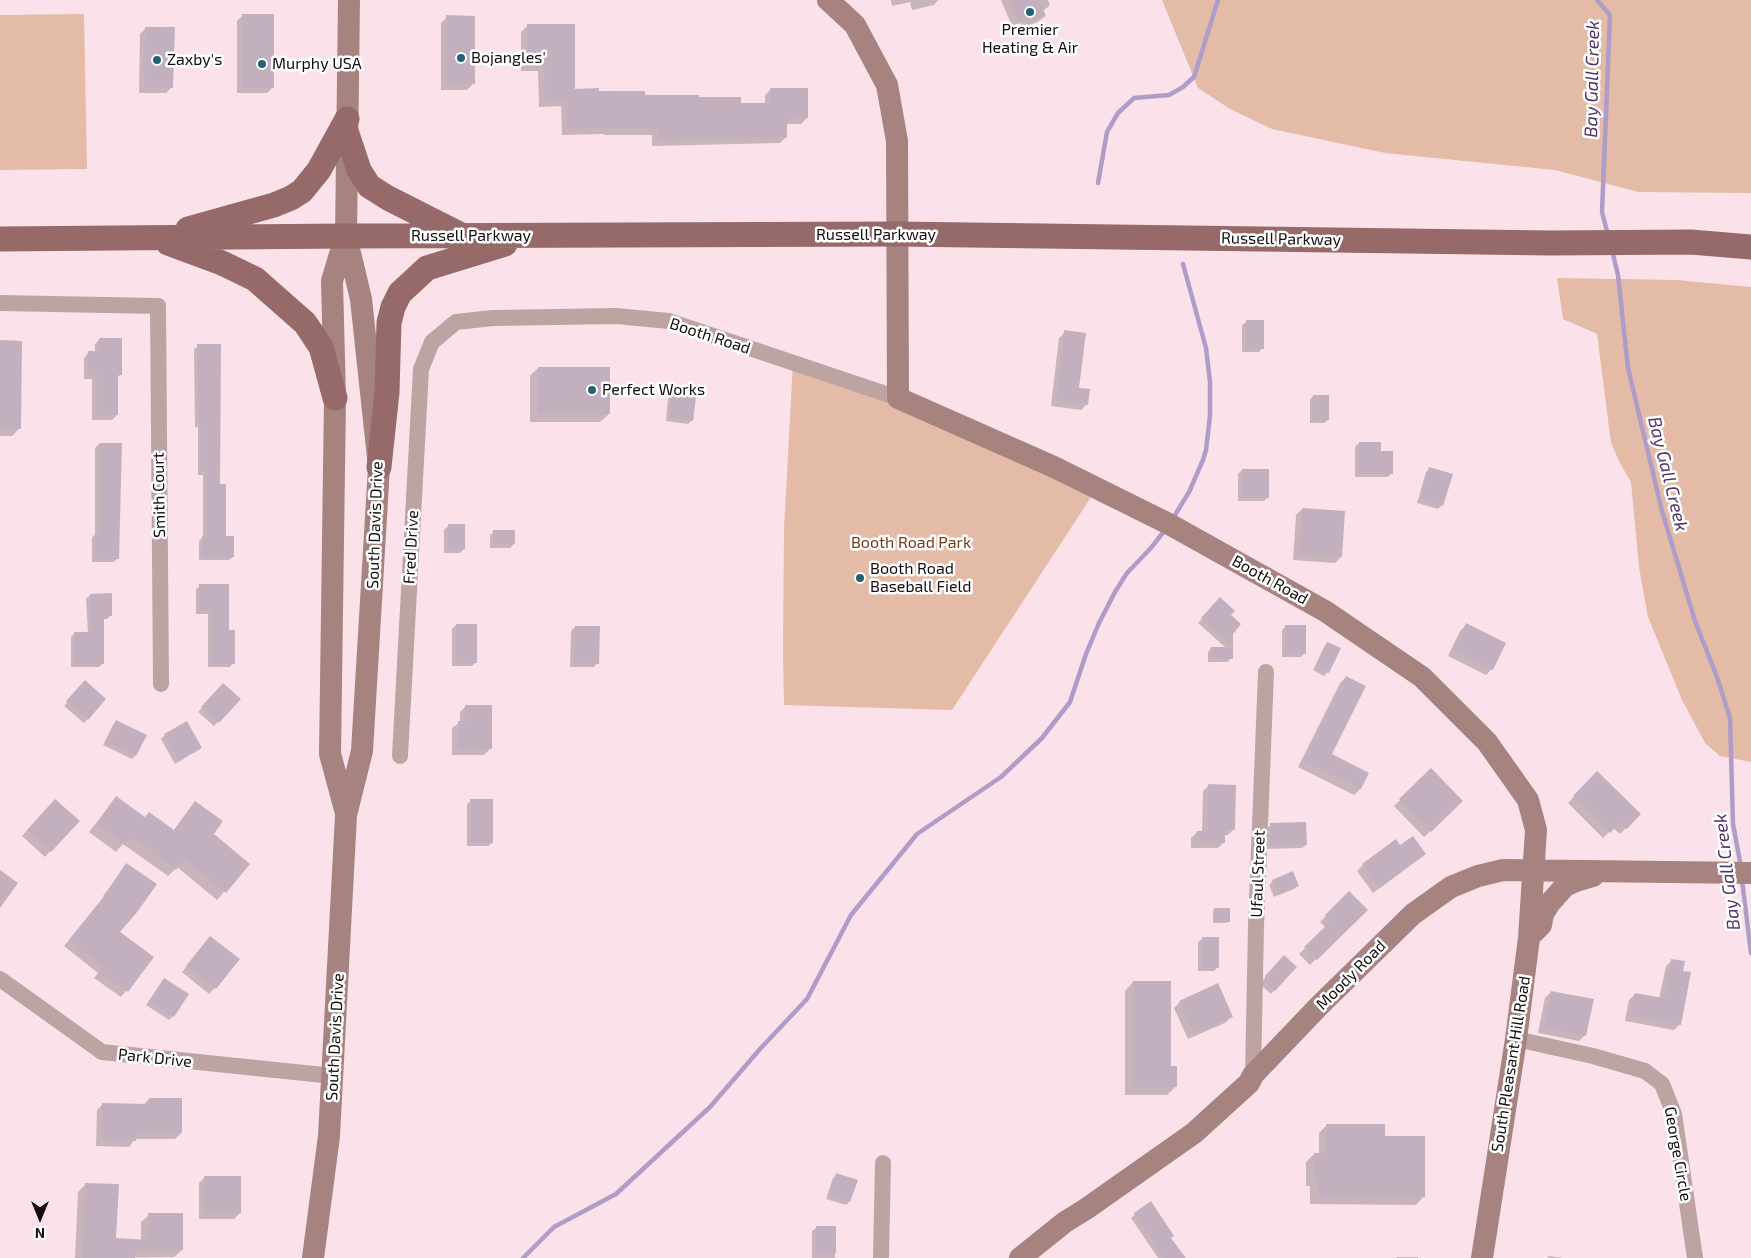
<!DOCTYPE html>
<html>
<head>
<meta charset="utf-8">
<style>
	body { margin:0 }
	#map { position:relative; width:1751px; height:1258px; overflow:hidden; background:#fbe2ea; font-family:"Exo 2",sans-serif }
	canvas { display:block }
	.north { position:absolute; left:15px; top:1193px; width:50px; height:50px; -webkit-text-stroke:4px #fff; paint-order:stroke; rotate:180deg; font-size:14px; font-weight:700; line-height:20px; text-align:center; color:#140c0f }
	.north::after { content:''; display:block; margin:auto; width:18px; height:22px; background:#140c0f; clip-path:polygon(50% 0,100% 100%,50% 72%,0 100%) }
</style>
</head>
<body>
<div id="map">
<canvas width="1751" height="1258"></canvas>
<div class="north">N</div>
</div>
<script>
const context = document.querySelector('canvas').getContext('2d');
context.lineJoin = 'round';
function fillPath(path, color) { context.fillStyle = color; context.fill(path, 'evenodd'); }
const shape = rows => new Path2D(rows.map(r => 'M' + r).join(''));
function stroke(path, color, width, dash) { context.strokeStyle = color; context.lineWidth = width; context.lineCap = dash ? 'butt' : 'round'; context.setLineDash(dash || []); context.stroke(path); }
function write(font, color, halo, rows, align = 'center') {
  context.font = font + ' "Exo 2",sans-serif'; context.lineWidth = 5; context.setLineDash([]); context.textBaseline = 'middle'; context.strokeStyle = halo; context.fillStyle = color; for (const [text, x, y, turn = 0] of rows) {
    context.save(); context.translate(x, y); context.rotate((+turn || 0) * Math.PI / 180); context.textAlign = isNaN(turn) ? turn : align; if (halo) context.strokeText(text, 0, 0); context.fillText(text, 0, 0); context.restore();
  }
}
const green = shape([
	[1162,0,1751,0,1751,193,1638,192,1555,170,1385,153,1272,129,1230,109,1198,88],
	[84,14,87,169,0,170,0,15],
	[1557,278,1677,280,1751,287,1751,762,1720,756,1705,743,1682,700,1648,617,1639,567,1631,482,1620,463,1611,443,1597,334,1563,319],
	[793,363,1097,488,952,710,784,705,783,651,784,529]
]);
const shadow = shape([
	[891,0,938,0,934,5,912,10,910,2,892,6],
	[1001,0,1048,0,1050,5,1043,11,1045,16,1039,21,1022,29,1020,23,1012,26],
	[243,15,273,87,267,93,237,93,237,21],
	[447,17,473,84,467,90,441,90,441,23],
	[527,26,574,90,697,98,740,104,765,104,765,95,771,89,807,118,801,124,786,124,786,137,780,143,652,146,652,135,604,135,604,134,562,135,561,106,539,107,538,71,521,71,521,32],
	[146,28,172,87,166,93,139,93,140,34],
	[1246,322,1263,348,1259,352,1242,352,1242,325],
	[1065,332,1078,389,1087,404,1081,410,1051,406,1059,338],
	[100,339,121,374,117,378,117,415,112,420,92,420,92,379,84,379,84,358,89,352,95,352,95,344],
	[0,342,20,428,12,436,0,436],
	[198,346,219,485,225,537,233,557,229,560,199,560,199,541,203,537,203,475,198,475,198,427,195,427,194,349],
	[538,368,609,414,600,422,530,422,530,376],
	[672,395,692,420,688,424,666,421,668,399],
	[1313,396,1328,420,1324,423,1310,423,1310,400],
	[1359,443,1379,452,1392,473,1388,477,1355,477,1355,447],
	[99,444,118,558,114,562,92,562,92,538,95,534,95,448],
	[1430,468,1442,505,1438,509,1417,503,1426,472],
	[1242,470,1268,497,1264,501,1238,501,1238,474],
	[1302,509,1341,557,1335,563,1293,560,1296,515],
	[448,526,464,549,460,553,444,553,444,530],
	[494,532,514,544,510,548,490,548,490,535],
	[200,586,228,631,233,663,230,667,208,667,208,614,196,614,196,589],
	[90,595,111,615,107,619,103,619,103,663,99,667,71,667,71,637,75,633,88,633,86,599],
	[1220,599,1229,615,1231,633,1231,658,1228,662,1208,662,1208,652,1211,648,1226,648,1198,623],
	[456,625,476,662,472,666,452,666,452,629],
	[1466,625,1492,669,1486,675,1448,656,1460,631],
	[575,627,597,663,594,667,570,667,571,631],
	[1285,627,1305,653,1301,657,1282,657,1282,630],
	[1327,643,1328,672,1324,676,1313,670,1324,647],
	[1346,677,1330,755,1368,773,1360,789,1354,795,1298,767,1340,683],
	[223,685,239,699,214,726,198,712],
	[81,686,87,719,84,723,64,706],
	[466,706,490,749,484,755,452,755,452,728,460,722,460,712],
	[116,721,135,756,132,759,103,745,113,725],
	[165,735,201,748,175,764,161,739],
	[1431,770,1462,801,1424,837,1394,806],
	[1597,773,1640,814,1620,834,1613,828,1603,838,1568,803],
	[1209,785,1234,829,1228,835,1224,835,1224,842,1218,848,1191,848,1191,838,1197,832,1202,832,1203,791],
	[116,798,145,818,173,831,195,803,213,834,248,864,217,900,177,867,168,876,123,844,116,852,89,832],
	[471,801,492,843,488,846,467,846,467,804],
	[49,806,50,851,45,857,22,836],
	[1271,825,1306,845,1302,848,1266,849,1267,828],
	[1400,847,1424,854,1373,893,1357,871,1363,865],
	[127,865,118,932,152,957,121,997,94,978,98,973,64,946,104,897,103,896],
	[1273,881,1298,886,1294,889,1274,897,1269,885],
	[1349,893,1366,910,1310,965,1299,954,1326,928,1320,922],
	[1214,909,1228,921,1227,923,1213,923,1213,911],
	[1202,939,1218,967,1214,971,1198,971,1198,942],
	[204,944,215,988,209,994,182,972],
	[1284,957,1295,967,1271,994,1262,986,1262,981],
	[1672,960,1680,1024,1674,1030,1625,1021,1629,1000,1635,994,1659,999,1666,966],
	[164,979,173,1016,169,1020,146,1005],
	[1133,982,1170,1067,1175,1087,1167,1095,1125,1095,1125,991],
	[1551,992,1585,1035,1579,1041,1538,1033,1545,998],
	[1180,1002,1231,1017,1225,1023,1188,1039,1174,1008],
	[149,1099,181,1133,175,1139,135,1139,129,1147,96,1146,97,1110,103,1104,143,1105],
	[1327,1125,1384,1137,1424,1196,1416,1205,1310,1204,1310,1186,1306,1186,1306,1162,1314,1154,1319,1154,1319,1133],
	[837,1175,849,1202,846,1205,826,1199,833,1178],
	[205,1177,240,1213,234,1219,199,1219,199,1183],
	[86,1184,115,1240,141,1241,141,1222,149,1215,182,1250,174,1257,75,1258,78,1192],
	[1135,1214,1170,1239,1185,1258,1158,1258,1131,1218],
	[816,1228,835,1228,835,1258,812,1258,812,1231],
	[1549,1256,1563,1258,1547,1258],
	[1397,1257,1418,1257,1418,1258,1396,1258]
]);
const stream = shape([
	[1597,0,1610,15,1602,212,1608,235],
	[1098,183,1107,132,1118,113,1134,98,1169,95,1183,87,1194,77,1218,0],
	[1612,250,1618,275,1628,368,1662,511,1695,621,1717,677,1730,718,1733,824,1741,867],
	[1172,520,1189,492,1203,460,1206,450,1210,416,1210,382,1206,348,1183,264],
	[1742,880,1751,953],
	[523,1258,554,1227,616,1194,710,1107,760,1049,807,999,851,915,917,834,1001,777,1042,738,1070,702,1086,654,1099,623,1115,592,1127,573,1151,548,1165,530]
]);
const building = shape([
	[1009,0,1039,0,1046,16,1028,24,1026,18,1018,21],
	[242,14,274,14,274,88,242,88],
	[446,15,475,16,475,84,446,84],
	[527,24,575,24,575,89,599,88,599,91,645,91,645,95,699,95,699,97,741,97,741,103,770,103,770,88,808,88,808,118,787,118,787,138,658,140,658,129,609,129,609,128,567,129,566,100,545,101,544,66,527,66],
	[145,27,175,27,173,88,144,87],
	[1246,320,1264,320,1264,349,1246,349],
	[1064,330,1086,333,1079,388,1090,389,1088,405,1056,401],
	[99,338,122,338,122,375,118,375,118,415,97,415,97,375,88,375,88,351,99,351],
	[0,340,22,341,21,429,0,428],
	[197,344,221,344,220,484,226,484,226,536,234,536,234,557,202,557,202,536,206,536,206,472,201,472,201,424,198,424],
	[538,367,610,367,610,414,538,414],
	[672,394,696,397,693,421,669,418],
	[1313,395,1329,395,1329,420,1313,420],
	[1359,442,1381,442,1381,451,1393,451,1393,474,1359,474],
	[99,443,122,443,119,559,95,559,95,533,99,533],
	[1429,467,1453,474,1443,506,1420,499],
	[1242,469,1269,469,1269,498,1242,498],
	[1302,508,1345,511,1342,557,1299,555],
	[448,524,465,524,465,549,448,549],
	[493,530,515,530,515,544,493,544],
	[199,584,229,584,229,630,235,630,235,664,211,664,211,611,199,611],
	[112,593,112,616,104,616,104,664,74,664,74,632,91,632,90,594],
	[1220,597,1235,611,1231,615,1241,624,1233,634,1233,659,1211,659,1211,647,1232,647,1201,618],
	[1466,623,1506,643,1493,670,1453,650],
	[456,624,477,624,477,663,456,663],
	[1285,625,1306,625,1306,654,1285,654],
	[575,626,600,626,599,664,573,663],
	[1327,642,1341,648,1329,673,1316,667],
	[1346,676,1366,686,1332,754,1369,773,1361,789,1303,761],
	[85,680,106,699,88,720,66,701],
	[223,683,241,699,219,723,201,707],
	[465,705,492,705,492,749,458,749,458,721,465,721],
	[116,720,147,735,136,756,106,741],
	[187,721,202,748,179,761,164,734],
	[1431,768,1463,801,1431,832,1399,799],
	[1597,771,1641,814,1627,829,1620,822,1610,833,1573,796],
	[1208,784,1236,785,1235,830,1225,830,1225,843,1197,842,1197,831,1208,831],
	[116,796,145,817,149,812,174,830,195,801,223,821,214,834,250,864,226,893,184,859,176,870,131,837,125,845,96,824],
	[55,799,80,821,51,852,27,830],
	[470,799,493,799,493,843,470,843],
	[1306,822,1307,845,1269,846,1270,823],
	[1413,836,1426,854,1380,888,1362,864,1396,839,1400,845],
	[126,863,157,884,138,911,120,932,154,957,128,992,99,972,103,967,69,940,109,890,108,890],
	[0,870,18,883,0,908],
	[1293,871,1299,886,1278,894,1272,880],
	[1349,891,1368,910,1317,960,1304,947,1331,921,1325,915],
	[1214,908,1230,908,1230,922,1214,922],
	[210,936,240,959,216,989,186,966],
	[1202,937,1219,937,1219,968,1202,968],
	[1284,955,1297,967,1275,991,1265,982,1265,976],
	[1671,959,1685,961,1683,971,1691,972,1681,1025,1630,1015,1635,993,1663,998],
	[164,978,189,994,174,1017,149,1001],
	[1133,981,1171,981,1171,1066,1177,1066,1177,1087,1133,1087],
	[1218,983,1233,1017,1194,1034,1179,1001],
	[1551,991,1594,999,1586,1036,1544,1028],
	[149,1098,182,1098,182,1133,137,1133,136,1141,102,1140,102,1103,149,1104],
	[1326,1124,1385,1124,1385,1136,1425,1136,1425,1197,1317,1196,1318,1179,1314,1179,1314,1153,1326,1153],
	[836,1173,858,1180,850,1202,829,1195],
	[204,1176,241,1176,241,1213,204,1213],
	[85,1183,119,1184,116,1238,148,1240,148,1213,183,1213,183,1250,135,1250,135,1258,82,1258],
	[1151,1201,1174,1236,1171,1238,1186,1258,1164,1258,1134,1213],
	[816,1226,836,1226,836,1253,816,1253]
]);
const street = shape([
	[0,303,158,306,161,684],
	[400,756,421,369,432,342,456,322,493,318,616,316,669,321,898,398],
	[0,979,102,1052,333,1076],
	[1516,1039,1593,1056,1645,1071,1662,1084,1674,1114,1695,1258],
	[1253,1075,1256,926,1266,672],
	[881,1258,883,1163]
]);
const secondary = shape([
	[828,0,855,25,887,85,897,141,898,398,1054,467,1169,524,1325,611,1422,677,1487,742,1528,800,1536,830,1529,938,1516,1039,1482,1258],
	[345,237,332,281,335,398,330,754,346,813],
	[1533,933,1541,925,1543,914,1549,904,1565,886,1576,881,1593,876],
	[313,1258,329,1136,346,815,362,751,379,467,361,299,346,236,349,0],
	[1020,1258,1065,1222,1086,1209,1194,1133,1249,1083,1253,1075,1319,1006,1413,914,1451,887,1478,876,1503,870,1751,873]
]);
const primary = shape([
	[347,134,359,170,369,186,388,198,459,234],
	[188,229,274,205,291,198,302,191,319,170,347,119],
	[0,239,346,236,897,234,1551,243,1691,242,1751,247],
	[168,243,222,263,255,279,305,323,321,347,335,398],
	[379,467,387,392,389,323,393,307,400,293,427,268,505,244]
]);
const markers = [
	[1030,12,5,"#246078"],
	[461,58,5,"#246078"],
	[157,60,5,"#246078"],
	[262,64,5,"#246078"],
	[592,390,5,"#246078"],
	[860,578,5,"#246078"]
];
const poiNames = [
	["Premier",1030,30,"center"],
	["Heating & Air",1030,48,"center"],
	["Bojangles'",471,58],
	["Zaxby's",167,60],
	["Murphy USA",272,64],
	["Perfect Works",602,390],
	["Booth Road",870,569],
	["Baseball Field",870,587]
];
const streetNames = [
	["Russell Parkway",876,235],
	["Russell Parkway",471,236],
	["Russell Parkway",1281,239,1],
	["Booth Road",710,336,18],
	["Smith Court",159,495,-91],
	["South Davis Drive",375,525,-88],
	["Fred Drive",411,547,-87],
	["Booth Road",1270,580,29],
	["Ufaul Street",1258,874,-88],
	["Moody Road",1351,975,-45],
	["South Davis Drive",335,1037,-87],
	["Park Drive",155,1058,6],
	["South Pleasant Hill Road",1511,1064,-81],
	["George Circle",1678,1154,80]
];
const parkNames = [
	["Booth Road Park",911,543]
];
const waterNames = [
	["Bay Gall Creek",1592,79,-89],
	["Bay Gall Creek",1668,474,76],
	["Bay Gall Creek",1727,872,-97]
];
fillPath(green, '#e3bba6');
fillPath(shadow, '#0003');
stroke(stream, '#b09cc8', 4.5);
fillPath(building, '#c3b0bf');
stroke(street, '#bda4a3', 16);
stroke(secondary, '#a78380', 22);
stroke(primary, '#956a68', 25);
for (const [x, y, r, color] of markers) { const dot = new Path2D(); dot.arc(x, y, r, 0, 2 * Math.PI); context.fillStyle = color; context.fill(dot); stroke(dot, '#fff', 2); }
write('16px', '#140c0f', '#fff', poiNames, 'left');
write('16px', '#140c0f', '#fff', streetNames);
write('16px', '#763b16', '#fff', parkNames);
write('italic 18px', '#4e3269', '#fff', waterNames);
</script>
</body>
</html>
